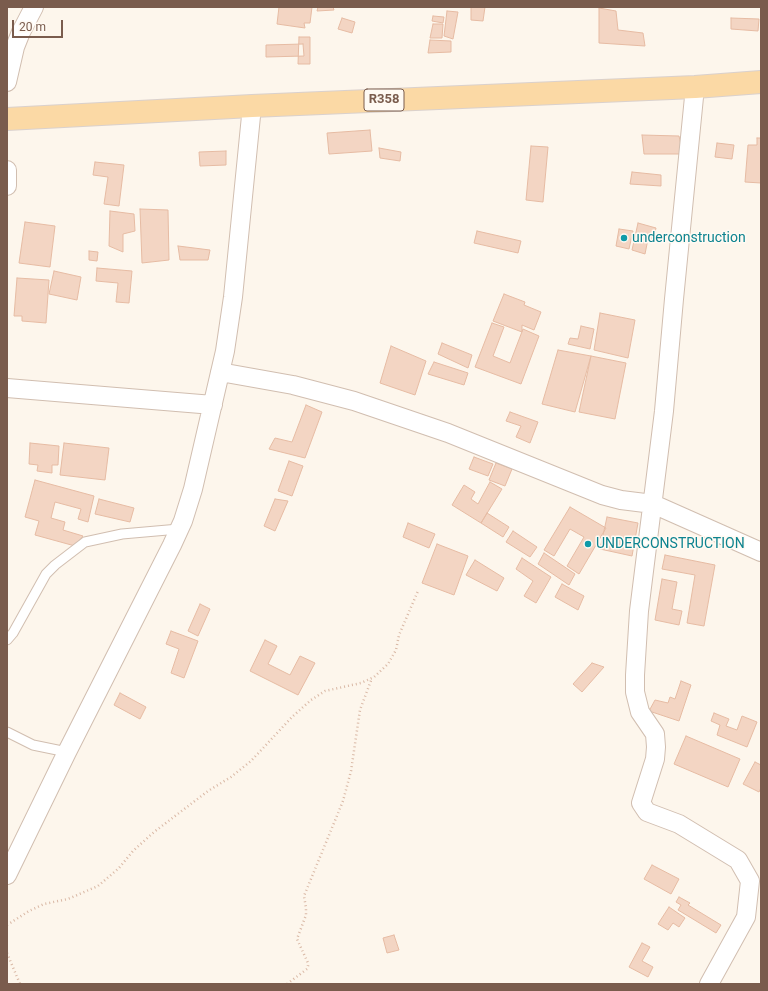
<!DOCTYPE html>
<html>
<head>
<meta charset="utf-8">
<style>
	body { margin:0 }
	#map { position:relative; width:768px; height:991px; overflow:hidden; background:#fdf6ec; font-family:Roboto,sans-serif }
	canvas { display:block }
	.frame { position:absolute; inset:0; border:8px solid #7a5c4d; pointer-events:none }
	.scale { position:absolute; left:12px; top:20px; width:51px; height:18px; box-sizing:border-box; border:2px solid #7a5c4d; border-top:0; padding-left:5px; font-size:12px; line-height:14px; white-space:nowrap; color:#7a5c4d; -webkit-text-stroke:3px #fffaf3; paint-order:stroke }
</style>
</head>
<body>
<div id="map">
<canvas width="768" height="991"></canvas>
<div class="frame"></div>
<div class="scale">20 m</div>
</div>
<script>
const context = document.querySelector('canvas').getContext('2d');
context.lineJoin = 'round';
function fillPath(path, color) { context.fillStyle = color; context.fill(path, 'evenodd'); }
const shape = rows => new Path2D(rows.map(r => 'M' + r).join(''));
function stroke(path, color, width, dash) { context.strokeStyle = color; context.lineWidth = width; context.lineCap = dash ? 'butt' : 'round'; context.setLineDash(dash || []); context.stroke(path); }
function write(font, color, halo, rows, align = 'center') {
  context.font = font + ' Roboto,sans-serif'; context.lineWidth = 3; context.setLineDash([]); context.textBaseline = 'middle'; context.strokeStyle = halo; context.fillStyle = color; for (const [text, x, y, turn = 0] of rows) {
    context.save(); context.translate(x, y); context.rotate((+turn || 0) * Math.PI / 180); context.textAlign = isNaN(turn) ? turn : align; if (halo) context.strokeText(text, 0, 0); context.fillText(text, 0, 0); context.restore();
  }
}
const building = shape([
	[279,7,312,7,310,23,304,23,305,28,277,24,279,7],
	[318,7,333,7,334,10,317,11,318,7],
	[471,7,485,7,483,21,471,20,471,7],
	[599,8,616,11,618,30,643,33,645,46,599,43,599,8],
	[447,11,458,12,453,39,444,36,447,11],
	[433,16,444,17,443,23,432,21,433,16],
	[342,18,355,22,352,33,338,29,342,18],
	[731,18,759,19,758,31,731,29,731,18],
	[433,24,443,24,442,38,430,38,433,24],
	[299,37,310,37,310,64,298,64,299,37],
	[430,40,451,41,451,52,428,53,430,40],
	[303,44,304,56,266,57,266,45,303,44],
	[370,130,372,151,329,154,327,133,370,130],
	[642,135,679,136,683,154,644,154,642,135],
	[757,138,761,138,761,183,745,182,748,145,757,145,757,138],
	[717,143,734,145,732,159,715,157,717,143],
	[531,146,548,147,543,202,526,200,531,146],
	[379,148,401,152,400,161,380,158,379,148],
	[226,151,226,165,200,166,199,152,226,151],
	[95,162,124,165,119,206,104,204,108,177,93,175,95,162],
	[632,172,661,175,661,186,630,184,632,172],
	[140,209,168,210,169,260,142,263,140,209],
	[110,211,134,214,135,231,123,234,123,252,109,246,110,211],
	[25,222,55,226,50,267,19,263,25,222],
	[638,223,656,228,653,241,648,239,645,254,632,250,638,223],
	[619,229,633,231,629,249,616,246,619,229],
	[477,231,521,241,518,253,474,243,477,231],
	[178,246,210,250,208,260,180,260,178,246],
	[89,251,98,252,97,261,89,260,89,251],
	[97,268,132,271,129,303,116,302,118,283,96,281,97,268],
	[54,271,81,277,77,300,49,294,54,271],
	[17,278,49,280,46,323,22,321,22,316,14,316,17,278],
	[504,294,525,302,524,305,541,312,534,330,522,325,522,332,493,321,504,294],
	[600,313,635,320,628,358,594,350,600,313],
	[492,323,504,327,493,356,510,363,523,329,539,336,521,384,475,367,492,323],
	[581,326,594,329,590,349,568,344,570,338,578,339,581,326],
	[442,343,472,355,468,368,438,354,442,343],
	[391,346,426,361,415,395,380,383,391,346],
	[558,350,591,356,575,412,542,404,558,350],
	[591,356,626,363,615,419,579,412,591,356],
	[434,362,468,373,464,385,428,374,434,362],
	[306,405,322,412,305,458,269,449,275,438,292,442,306,405],
	[510,412,538,422,530,443,516,437,521,426,506,421,510,412],
	[30,443,59,446,58,465,52,465,52,473,37,471,38,465,29,464,30,443],
	[64,443,109,448,105,480,60,475,64,443],
	[474,457,493,464,488,476,469,469,474,457],
	[289,461,303,466,292,496,278,491,289,461],
	[496,463,512,469,505,486,489,480,496,463],
	[35,480,94,496,88,522,78,519,81,509,55,502,51,518,65,522,63,530,83,536,75,546,35,535,39,521,25,517,35,480],
	[490,482,502,489,481,523,452,505,464,485,475,492,471,499,478,504,490,482],
	[99,499,134,508,130,522,95,514,99,499],
	[275,499,288,501,275,531,264,526,275,499],
	[570,507,606,528,579,574,567,566,584,537,570,529,554,556,544,550,570,507],
	[487,513,509,527,503,537,481,523,487,513],
	[607,517,638,523,632,556,600,549,607,517],
	[408,523,435,534,429,548,403,537,408,523],
	[513,531,537,547,530,557,506,542,513,531],
	[437,544,468,556,454,595,422,583,437,544],
	[544,553,575,574,569,585,538,564,544,553],
	[665,555,715,565,704,626,687,623,695,575,662,569,665,555],
	[522,558,551,577,536,603,524,596,533,581,516,569,522,558],
	[475,560,504,578,497,591,466,575,475,560],
	[662,579,677,582,672,609,682,611,679,625,655,620,662,579],
	[562,584,584,596,578,610,555,597,562,584],
	[200,604,210,609,198,636,188,631,200,604],
	[171,631,198,641,184,678,171,673,179,649,166,644,171,631],
	[265,640,277,646,268,664,290,675,300,656,315,663,298,695,250,671,265,640],
	[592,663,604,667,582,692,573,684,592,663],
	[681,681,691,685,679,721,649,711,655,700,668,703,670,697,675,699,681,681],
	[120,693,146,707,140,719,114,705,120,693],
	[714,713,729,719,726,726,737,730,742,716,757,722,747,747,717,735,720,725,711,721,714,713],
	[686,736,740,759,728,787,674,764,686,736],
	[755,762,761,765,761,788,759,792,743,784,755,762],
	[652,865,679,879,671,894,644,879,652,865],
	[679,897,690,903,688,905,721,925,716,933,678,910,681,905,676,902,679,897],
	[669,907,685,918,679,927,673,923,668,930,658,924,669,907],
	[394,935,399,950,387,953,383,938,394,935],
	[642,943,650,947,642,961,653,967,648,977,629,967,642,943]
]);
const path = shape([
	[7,925,29,911,44,904,68,899,98,886,119,868,133,851,154,832,208,791,231,777,251,761,292,717,311,700,325,691,361,683,374,677,388,664,396,650,399,635,418,591],
	[7,953,20,984],
	[287,984,307,969,308,966,308,963,297,939,306,915,306,908,304,896,343,801,351,771,360,710,372,678]
]);
const service = shape([
	[7,640,13,633,46,574,55,565,85,542,122,534,179,529],
	[7,732,33,745,67,752]
]);
const minor = shape([
	[7,82,15,47,21,32,34,7],
	[695,87,674,299,664,411,639,611,635,675,635,692,640,712,655,734,656,747,655,759,641,803,647,812,679,824,738,860,750,881,746,917,709,984],
	[7,170,7,186],
	[220,372,293,385,354,401,448,433,602,495,621,500,653,504,761,552],
	[7,388,213,405],
	[7,875,67,752,172,545,183,521,193,489,225,351,233,297,252,106]
]);
const primary = shape([
	[7,119,252,106,695,87,761,82]
]);
const markers = [
	[624,238,4,"#0f9aa8"],
	[588,544,4,"#0f9aa8"]
];
const shields = [
	[384,100,40]
];
const shieldNames = [
	["R358",384,100]
];
const cultureNames = [
	["underconstruction",632,238],
	["UNDERCONSTRUCTION",596,544]
];
fillPath(building, '#f3d5c3');
stroke(building, '#e6bba3', 1);
stroke(service, '#d1beb0', 11);
stroke(minor, '#d1beb0', 20);
stroke(primary, '#dad1cd', 24);
stroke(path, '#d9b8a5', 2.5, [1, 3]);
stroke(service, '#fff', 9);
stroke(minor, '#fff', 18);
stroke(primary, '#fbd9a5', 22);
for (const [x, y, r, color] of markers) { const dot = new Path2D(); dot.arc(x, y, r, 0, 2 * Math.PI); context.fillStyle = color; context.fill(dot); stroke(dot, '#fffaf3', 1.5); }
for (const [x, y, w] of shields) { const box = new Path2D(); box.roundRect(x - w / 2, y - 11, w, 22, 3); context.fillStyle = '#fffaf3'; context.fill(box); stroke(box, '#7a5c4d', 1); }
write('bold 13px', '#7a5c4d', null, shieldNames);
write('14px', '#0d838f', '#fffaf3', cultureNames, 'left');
</script>
</body>
</html>
